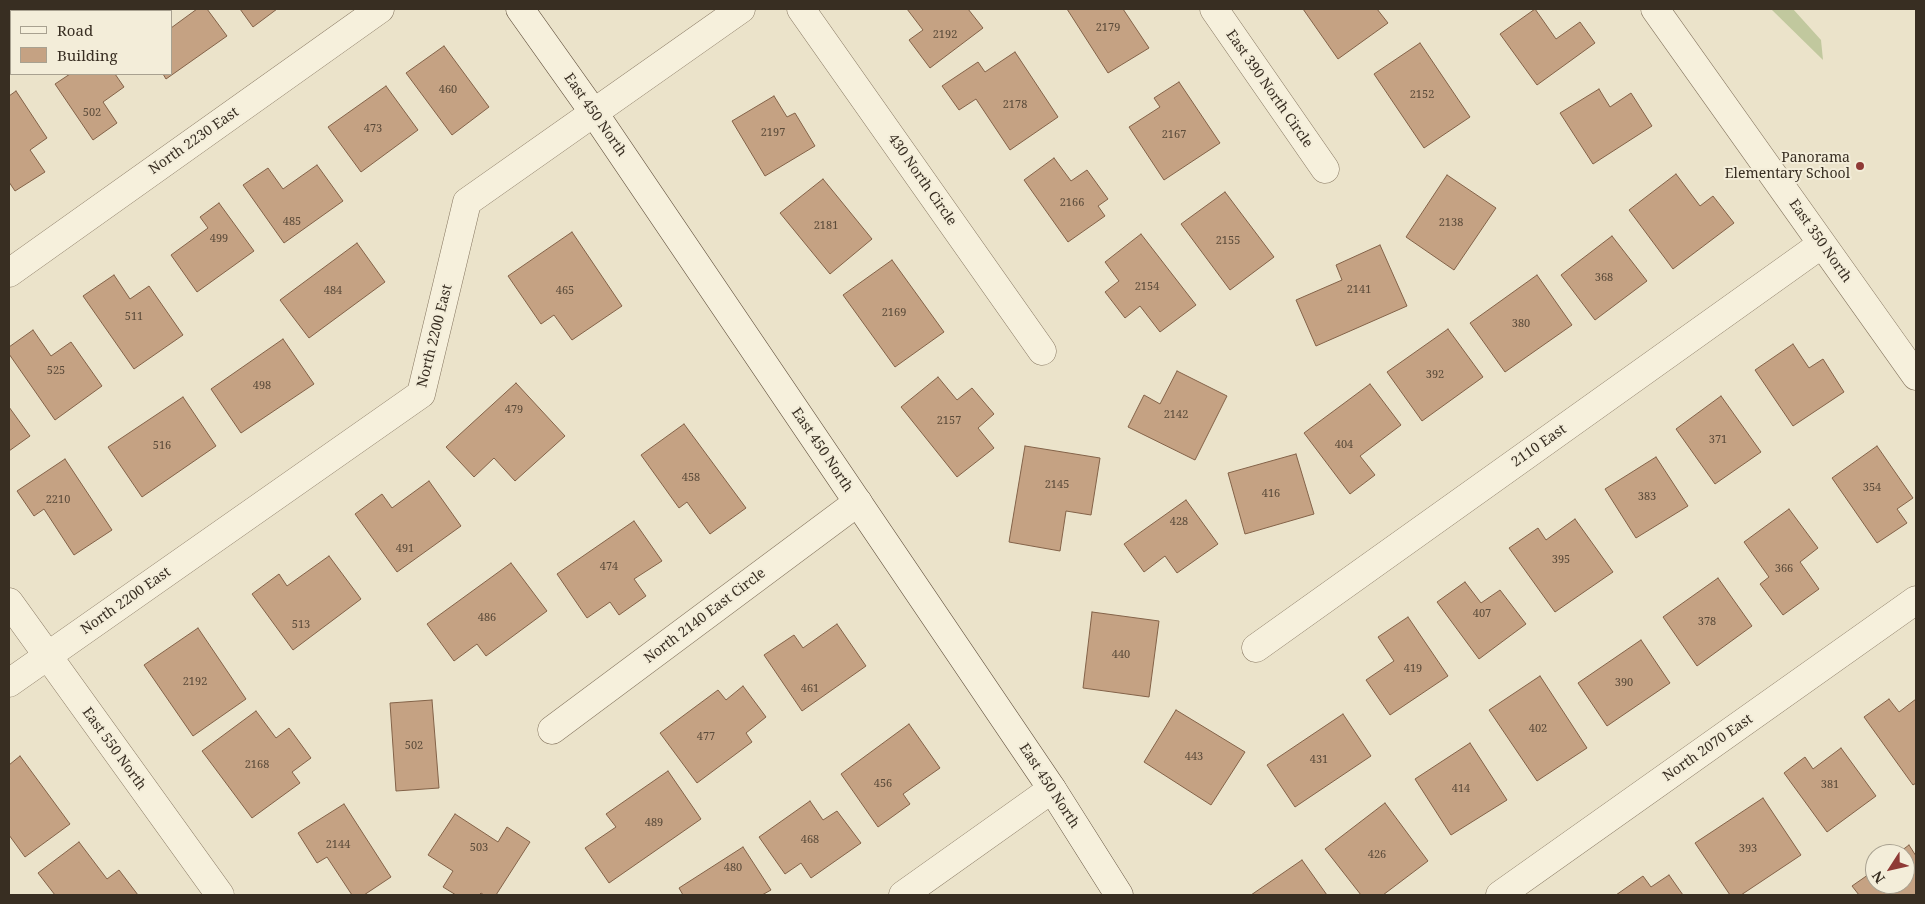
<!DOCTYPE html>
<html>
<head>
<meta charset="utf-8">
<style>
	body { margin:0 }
	#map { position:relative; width:1925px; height:904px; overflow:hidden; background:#ebe3ca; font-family:"Noto Serif",serif }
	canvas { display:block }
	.frame { position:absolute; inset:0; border:10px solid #382e22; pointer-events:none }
	.legend { position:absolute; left:10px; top:10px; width:162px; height:65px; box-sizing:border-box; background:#f3edd9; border:1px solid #a8a190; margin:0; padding:6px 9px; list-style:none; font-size:15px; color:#382e22 }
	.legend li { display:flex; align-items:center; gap:10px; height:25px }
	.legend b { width:25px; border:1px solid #a8a190 }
	.north { position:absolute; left:1865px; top:844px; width:50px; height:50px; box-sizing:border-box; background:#f3edd9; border:1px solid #a8a190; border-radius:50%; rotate:235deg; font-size:14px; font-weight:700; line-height:20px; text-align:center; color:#382e22 }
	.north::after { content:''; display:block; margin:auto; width:18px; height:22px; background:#8f3a36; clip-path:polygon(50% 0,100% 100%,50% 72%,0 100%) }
</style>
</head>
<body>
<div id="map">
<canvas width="1925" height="904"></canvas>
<div class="frame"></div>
<ul class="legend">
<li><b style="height:6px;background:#f6f0dc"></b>Road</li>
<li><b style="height:14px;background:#c5a283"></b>Building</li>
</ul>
<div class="north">N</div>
</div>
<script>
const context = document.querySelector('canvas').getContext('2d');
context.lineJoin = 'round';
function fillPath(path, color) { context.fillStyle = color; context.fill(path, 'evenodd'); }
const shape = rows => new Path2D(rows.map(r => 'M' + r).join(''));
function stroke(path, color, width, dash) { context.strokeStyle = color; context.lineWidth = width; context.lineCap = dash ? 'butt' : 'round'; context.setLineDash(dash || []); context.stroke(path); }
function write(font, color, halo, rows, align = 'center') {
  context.font = font + ' "Noto Serif",serif'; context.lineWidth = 4; context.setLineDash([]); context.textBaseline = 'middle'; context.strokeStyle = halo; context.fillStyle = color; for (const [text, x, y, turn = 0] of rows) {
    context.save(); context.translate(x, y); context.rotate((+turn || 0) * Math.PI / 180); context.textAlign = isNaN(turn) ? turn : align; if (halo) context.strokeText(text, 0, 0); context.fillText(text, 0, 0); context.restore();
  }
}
const green = shape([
	[1771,9,1793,9,1821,40,1823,60]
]);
const building = shape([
	[9,9,53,9,55,11,11,11,11,42,9,44,9,9],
	[197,9,207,9,227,36,166,79,163,74,171,74,171,28,197,9],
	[240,9,277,9,253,27,240,9],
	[907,9,968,9,983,28,930,68,909,40,923,30,907,9],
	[1067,9,1123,9,1149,48,1108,73,1067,9],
	[1303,9,1377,9,1388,23,1338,59,1303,9],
	[1535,9,1556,39,1580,22,1595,43,1537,85,1500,34,1535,9],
	[1420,43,1470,117,1424,148,1374,74,1420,43],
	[444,46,489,107,452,135,406,73,444,46],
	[1015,52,1058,117,1010,150,976,99,959,110,942,86,978,62,985,72,1015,52],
	[70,74,115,74,124,87,103,102,117,123,93,140,55,84,70,74],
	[1179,82,1220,143,1164,180,1129,127,1160,107,1154,98,1179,82],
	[386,86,418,130,361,172,328,127,386,86],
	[1599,89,1610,107,1631,93,1652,126,1593,164,1560,113,1599,89],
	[16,91,47,138,30,150,45,172,15,191,9,182,9,96,16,91],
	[774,96,787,117,795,113,815,146,765,176,732,121,774,96],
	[1054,158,1071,181,1087,170,1108,199,1098,206,1105,216,1068,242,1024,180,1054,158],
	[317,165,343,201,284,243,243,185,268,168,283,189,317,165],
	[1676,174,1700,206,1713,196,1734,223,1673,269,1629,210,1676,174],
	[1447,175,1496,208,1454,270,1406,237,1447,175],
	[823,179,872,239,830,274,780,213,823,179],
	[1225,192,1274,257,1230,290,1181,224,1225,192],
	[219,203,254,251,197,292,171,255,208,228,200,217,219,203],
	[572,232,622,306,572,340,554,315,541,324,508,276,572,232],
	[1141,234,1196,305,1160,332,1140,306,1125,318,1105,292,1119,281,1105,262,1141,234],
	[1612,236,1647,281,1595,320,1561,275,1612,236],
	[357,243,385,282,309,338,280,300,357,243],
	[1380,245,1407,306,1316,346,1296,300,1342,280,1336,265,1380,245],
	[892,260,944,332,895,367,843,295,892,260],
	[114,275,130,299,149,286,183,335,134,369,83,296,114,275],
	[1537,275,1572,325,1505,372,1470,323,1537,275],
	[1448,329,1483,377,1422,421,1387,372,1448,329],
	[33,330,51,356,71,342,102,386,55,420,9,354,9,347,33,330],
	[283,339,314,384,241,433,211,389,283,339],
	[1793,344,1809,368,1823,359,1844,392,1793,426,1755,370,1793,344],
	[1177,371,1227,396,1195,460,1128,427,1144,395,1160,404,1177,371],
	[938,377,957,400,972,388,994,414,978,428,994,448,957,477,901,407,938,377],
	[516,383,565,436,515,481,494,458,474,477,446,447,516,383],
	[1370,384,1401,425,1360,456,1375,475,1350,494,1304,433,1370,384],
	[1721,396,1761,452,1715,484,1676,429,1721,396],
	[183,397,216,446,142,497,108,447,183,397],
	[9,407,30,436,9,451,9,407],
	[684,424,746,508,710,534,687,502,679,508,641,455,684,424],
	[1025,446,1100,458,1091,515,1066,511,1060,551,1009,542,1025,446],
	[1877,446,1913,498,1897,509,1907,523,1877,543,1832,478,1877,446],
	[1296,454,1314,514,1245,534,1228,473,1296,454],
	[1656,457,1688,506,1636,538,1605,489,1656,457],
	[65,459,112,530,74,555,44,509,34,516,17,491,65,459],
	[429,481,461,526,397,572,355,514,382,494,392,508,429,481],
	[1186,500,1218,544,1177,573,1165,556,1144,572,1124,544,1186,500],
	[1789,509,1818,548,1800,562,1819,589,1783,615,1760,584,1769,577,1744,542,1789,509],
	[1575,519,1613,572,1555,612,1509,548,1538,528,1546,540,1575,519],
	[634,521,662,561,634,579,646,596,619,615,610,602,587,618,557,574,634,521],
	[329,556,361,599,293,650,252,594,279,574,287,586,329,556],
	[511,563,547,611,486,656,477,644,454,661,427,624,511,563],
	[1718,578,1752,626,1697,666,1663,617,1718,578],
	[1465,582,1481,603,1500,590,1526,624,1479,659,1437,602,1465,582],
	[1092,612,1159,621,1149,697,1083,688,1092,612],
	[1408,617,1448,676,1390,715,1366,680,1394,661,1378,637,1408,617],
	[837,624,866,666,802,711,764,655,794,635,803,648,837,624],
	[198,628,246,699,193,736,144,665,198,628],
	[1641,640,1670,683,1607,726,1578,683,1641,640],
	[1540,676,1587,748,1537,781,1489,710,1540,676],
	[743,686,766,717,746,733,752,742,697,783,660,733,718,690,726,700,743,686],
	[1889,699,1899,712,1916,699,1916,783,1913,785,1864,717,1889,699],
	[432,700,439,788,396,791,390,703,432,700],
	[1176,710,1245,752,1211,805,1144,762,1176,710],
	[256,711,276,738,289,728,311,758,292,772,300,783,252,818,202,751,256,711],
	[1343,714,1371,756,1295,807,1267,765,1343,714],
	[909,724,940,768,903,794,910,804,878,827,841,774,909,724],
	[1470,743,1507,800,1451,835,1415,779,1470,743],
	[1841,748,1876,796,1827,832,1784,773,1805,757,1813,769,1841,748],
	[20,756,70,824,25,857,9,835,9,765,20,756],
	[668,771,701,819,609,883,585,848,616,827,606,814,668,771],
	[1763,798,1801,855,1741,895,1730,895,1695,843,1763,798],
	[810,801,823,820,837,811,861,843,811,878,801,863,785,874,759,837,810,801],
	[1385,803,1428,861,1383,895,1361,895,1325,849,1385,803],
	[344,804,391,877,364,895,352,895,327,857,317,863,298,833,344,804],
	[455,814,498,842,507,827,530,842,496,895,484,895,481,893,479,895,456,895,443,887,453,871,428,855,455,814],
	[79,842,107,879,119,870,138,895,55,895,38,873,79,842],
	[1909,845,1916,856,1916,895,1859,895,1852,886,1875,870,1875,884,1905,884,1905,854,1897,854,1909,845],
	[743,847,771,890,762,895,683,895,679,888,743,847],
	[1302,860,1327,895,1251,895,1302,860],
	[1669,875,1683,895,1616,895,1643,876,1651,887,1669,875]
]);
const street = shape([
	[801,9,1042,351],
	[1214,9,1325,169],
	[1655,9,1916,376],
	[9,273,380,9],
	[9,602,220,895],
	[1256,648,1822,244],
	[9,683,421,394,467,202,741,9],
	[552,730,858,502],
	[903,895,1052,789],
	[1500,895,1916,600]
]);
const secondary = shape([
	[520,9,594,113,1052,789,1119,895]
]);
const markers = [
	[1860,166,5,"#8f3a36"]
];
const numberNames = [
	["2179",1108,28],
	["2192",945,35],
	["460",448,90],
	["2152",1422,95],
	["2178",1015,105],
	["502",92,113],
	["473",373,129],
	["2197",773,133],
	["2167",1174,135],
	["2166",1072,203],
	["485",292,222],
	["2138",1451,223],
	["2181",826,226],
	["499",219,239],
	["2155",1228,241],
	["368",1604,278],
	["2154",1147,287],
	["2141",1359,290],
	["484",333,291],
	["465",565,291],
	["2169",894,313],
	["511",134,317],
	["380",1521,324],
	["525",56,371],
	["392",1435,375],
	["498",262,386],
	["479",514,410],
	["2142",1176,415],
	["2157",949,421],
	["371",1718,440],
	["404",1344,445],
	["516",162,446],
	["458",691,478],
	["2145",1057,485],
	["354",1872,488],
	["416",1271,494],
	["383",1647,497],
	["2210",58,500],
	["428",1179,522],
	["491",405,549],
	["395",1561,560],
	["474",609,567],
	["366",1784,569],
	["407",1482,614],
	["486",487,618],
	["378",1707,622],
	["513",301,625],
	["440",1121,655],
	["419",1413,669],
	["2192",195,682],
	["390",1624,683],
	["461",810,689],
	["402",1538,729],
	["477",706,737],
	["502",414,746],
	["443",1194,757],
	["431",1319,760],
	["2168",257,765],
	["456",883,784],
	["381",1830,785],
	["414",1461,789],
	["489",654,823],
	["468",810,840],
	["2144",338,845],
	["503",479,848],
	["393",1748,849],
	["426",1377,855],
	["480",733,868]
];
const streetNames = [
	["East 390 North Circle",1269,89,55],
	["East 450 North",595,115,55],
	["North 2230 East",194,141,-35],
	["430 North Circle",922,180,55],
	["East 350 North",1820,241,55],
	["North 2200 East",435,336,-76],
	["2110 East",1539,446,-35],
	["East 450 North",822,450,56],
	["North 2200 East",126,601,-35],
	["North 2140 East Circle",705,616,-37],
	["North 2070 East",1708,748,-35],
	["East 550 North",114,749,54],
	["East 450 North",1049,786,57]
];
const poiNames = [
	["Panorama",1850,158],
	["Elementary School",1850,174]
];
fillPath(green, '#c1c89e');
fillPath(building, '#c5a283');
stroke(building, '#836248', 1);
stroke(street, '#867660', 29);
stroke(secondary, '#685743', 29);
stroke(street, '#f6f0dc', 28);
stroke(secondary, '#f6f0dc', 28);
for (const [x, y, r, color] of markers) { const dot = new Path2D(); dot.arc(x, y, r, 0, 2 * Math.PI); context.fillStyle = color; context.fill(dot); stroke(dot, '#f3edd9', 2); }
write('11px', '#5b4b3a', null, numberNames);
write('14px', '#382e22', '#f3edd9', streetNames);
write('14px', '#382e22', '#f3edd9', poiNames, 'right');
</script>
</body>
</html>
